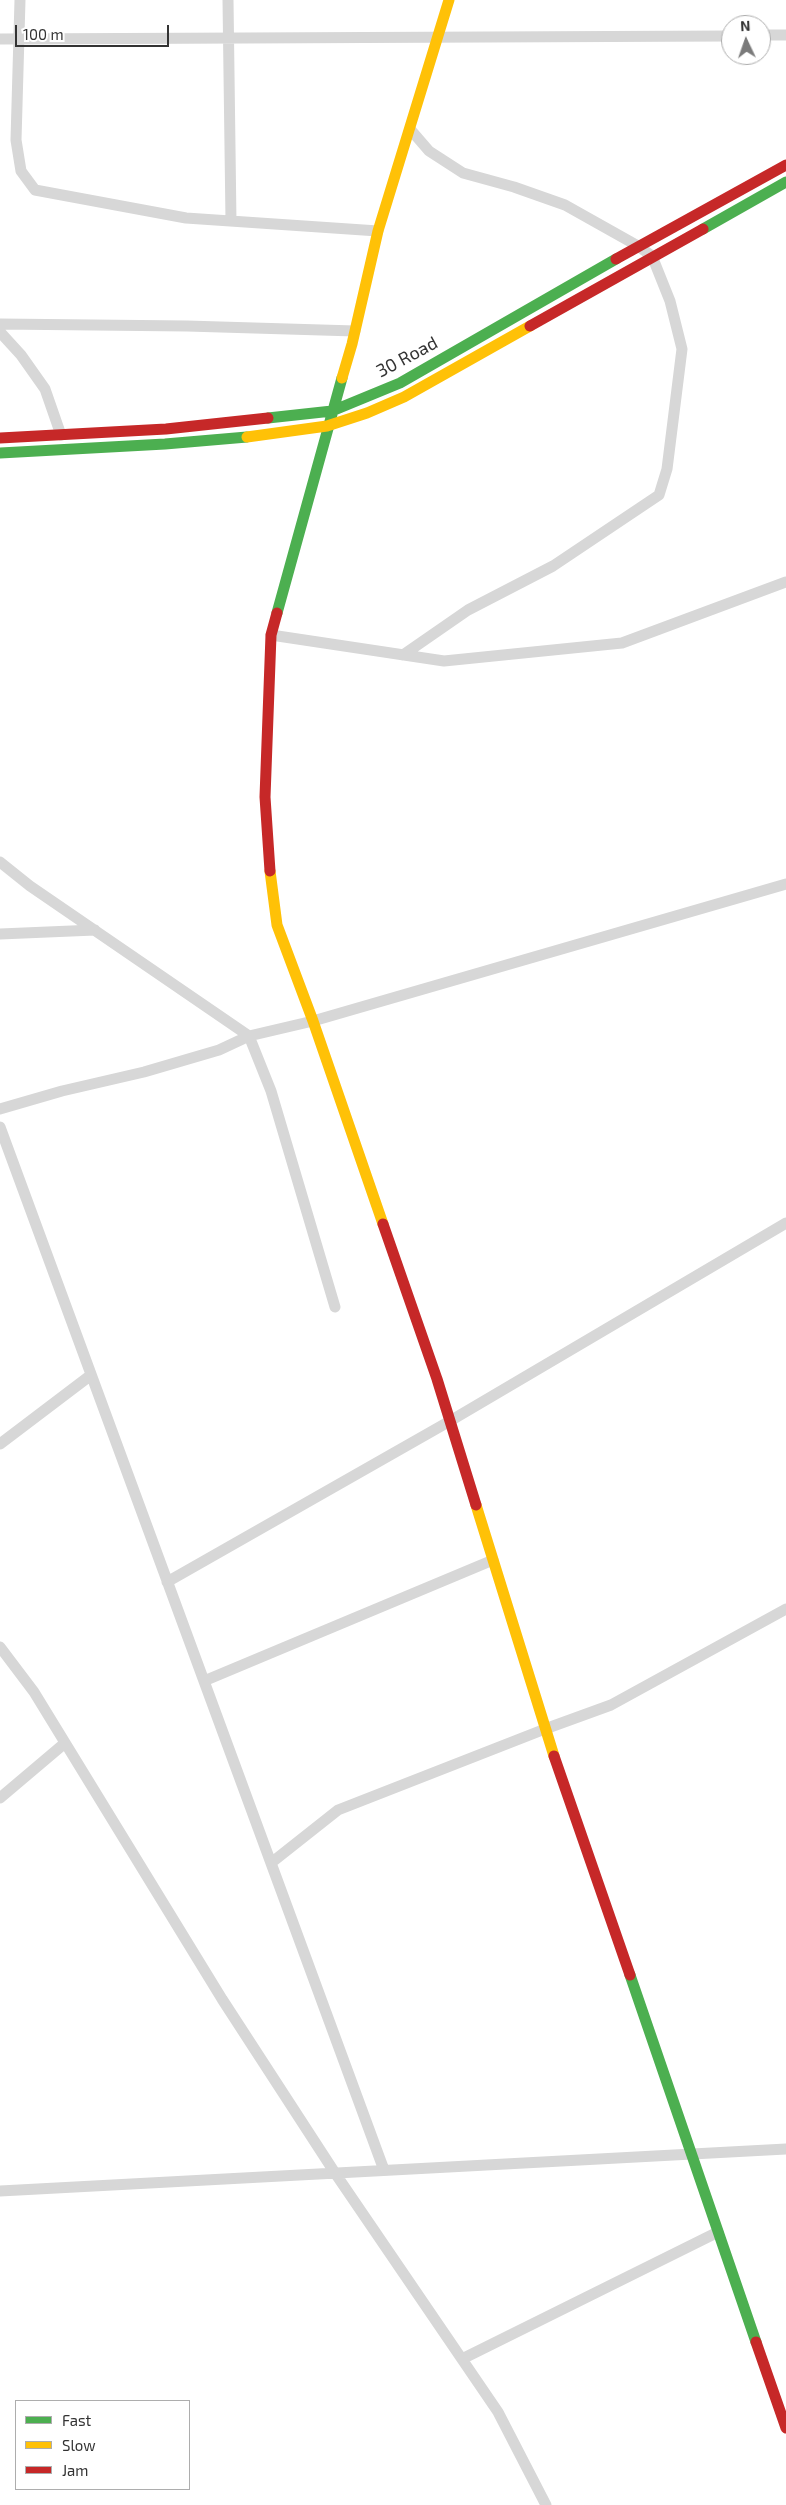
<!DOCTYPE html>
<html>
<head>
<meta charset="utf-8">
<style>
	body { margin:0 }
	#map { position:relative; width:786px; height:2505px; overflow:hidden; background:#fff; font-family:"Exo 2",sans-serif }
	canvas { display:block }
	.legend { position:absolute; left:15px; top:2400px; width:175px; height:90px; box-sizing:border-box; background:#fff; border:1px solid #adadad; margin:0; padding:6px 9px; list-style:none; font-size:15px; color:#333 }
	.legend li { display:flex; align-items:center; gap:10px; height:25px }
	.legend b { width:25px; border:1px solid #adadad }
	.north { position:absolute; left:721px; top:15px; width:50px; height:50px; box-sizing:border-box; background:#fff; border:1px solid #adadad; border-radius:50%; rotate:357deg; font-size:14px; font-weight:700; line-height:20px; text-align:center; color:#333 }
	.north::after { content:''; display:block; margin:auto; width:18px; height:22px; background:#7a7a7a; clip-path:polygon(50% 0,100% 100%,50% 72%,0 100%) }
	.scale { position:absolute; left:15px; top:25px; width:154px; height:22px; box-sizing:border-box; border:2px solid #333; border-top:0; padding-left:6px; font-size:15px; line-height:18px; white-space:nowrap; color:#333; -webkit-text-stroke:4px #fff; paint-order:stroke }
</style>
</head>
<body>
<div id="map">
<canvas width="786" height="2505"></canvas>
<ul class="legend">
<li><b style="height:6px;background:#4caf50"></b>Fast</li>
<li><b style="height:6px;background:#ffc107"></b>Slow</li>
<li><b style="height:6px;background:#c62828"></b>Jam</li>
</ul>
<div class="north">N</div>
<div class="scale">100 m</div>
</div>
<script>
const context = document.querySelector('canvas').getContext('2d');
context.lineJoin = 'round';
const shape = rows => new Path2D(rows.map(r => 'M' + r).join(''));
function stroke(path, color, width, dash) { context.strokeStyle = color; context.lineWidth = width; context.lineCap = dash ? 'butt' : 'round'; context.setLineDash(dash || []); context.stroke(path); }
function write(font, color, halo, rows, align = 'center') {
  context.font = font + ' "Exo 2",sans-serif'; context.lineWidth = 5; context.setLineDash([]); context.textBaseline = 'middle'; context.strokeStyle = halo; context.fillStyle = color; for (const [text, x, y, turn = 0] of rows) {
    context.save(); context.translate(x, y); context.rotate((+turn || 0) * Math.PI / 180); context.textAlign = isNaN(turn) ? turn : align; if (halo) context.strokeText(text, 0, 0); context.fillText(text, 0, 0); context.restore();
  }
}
const street = shape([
	[20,0,16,140,21,171,35,190,186,218,378,231],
	[228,0,231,221],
	[761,35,786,35],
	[0,39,731,36],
	[0,324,187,326,355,331],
	[0,332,21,355,45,389,61,435],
	[271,635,444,661,622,643,786,582],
	[403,655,468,610,553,566,659,495,667,469,682,349,670,301,652,256,638,246,565,205,514,187,463,173,429,151,410,129],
	[0,862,30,886,249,1036,271,1091,335,1307],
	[0,934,95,930],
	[0,1109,62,1091,144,1072,219,1050,249,1036,313,1021,786,884],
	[0,1127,384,2170],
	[0,1444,91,1375],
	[167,1582,450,1421,786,1223],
	[0,1647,34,1692,222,1999,335,2173,498,2412,546,2505],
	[204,1681,493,1560],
	[0,1798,65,1743],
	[271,1863,338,1810,545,1729,611,1705,786,1609],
	[0,2191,786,2149],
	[462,2359,718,2232]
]);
const fast = shape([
	[703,229,786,182],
	[268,418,332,411,400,383,616,259],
	[0,453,165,444,247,437],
	[277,613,342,378],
	[630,1975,756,2342]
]);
const slow = shape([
	[342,378,352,344,378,231,449,0],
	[247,437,327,426,367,413,404,397,530,326],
	[270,871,277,925,313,1021,383,1224],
	[476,1505,554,1756]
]);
const jam = shape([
	[616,259,786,165],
	[530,326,703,229],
	[0,438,166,429,268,418],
	[270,871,265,797,271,635,277,613],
	[383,1224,437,1379,476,1505],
	[554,1756,630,1975],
	[756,2342,786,2428]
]);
const streetNames = [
	["30 Road",407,357,-28]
];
stroke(street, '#d7d7d7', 11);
stroke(fast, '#4caf50', 11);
stroke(slow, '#ffc107', 11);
stroke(jam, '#c62828', 11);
write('18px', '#333', '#fff', streetNames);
</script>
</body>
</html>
